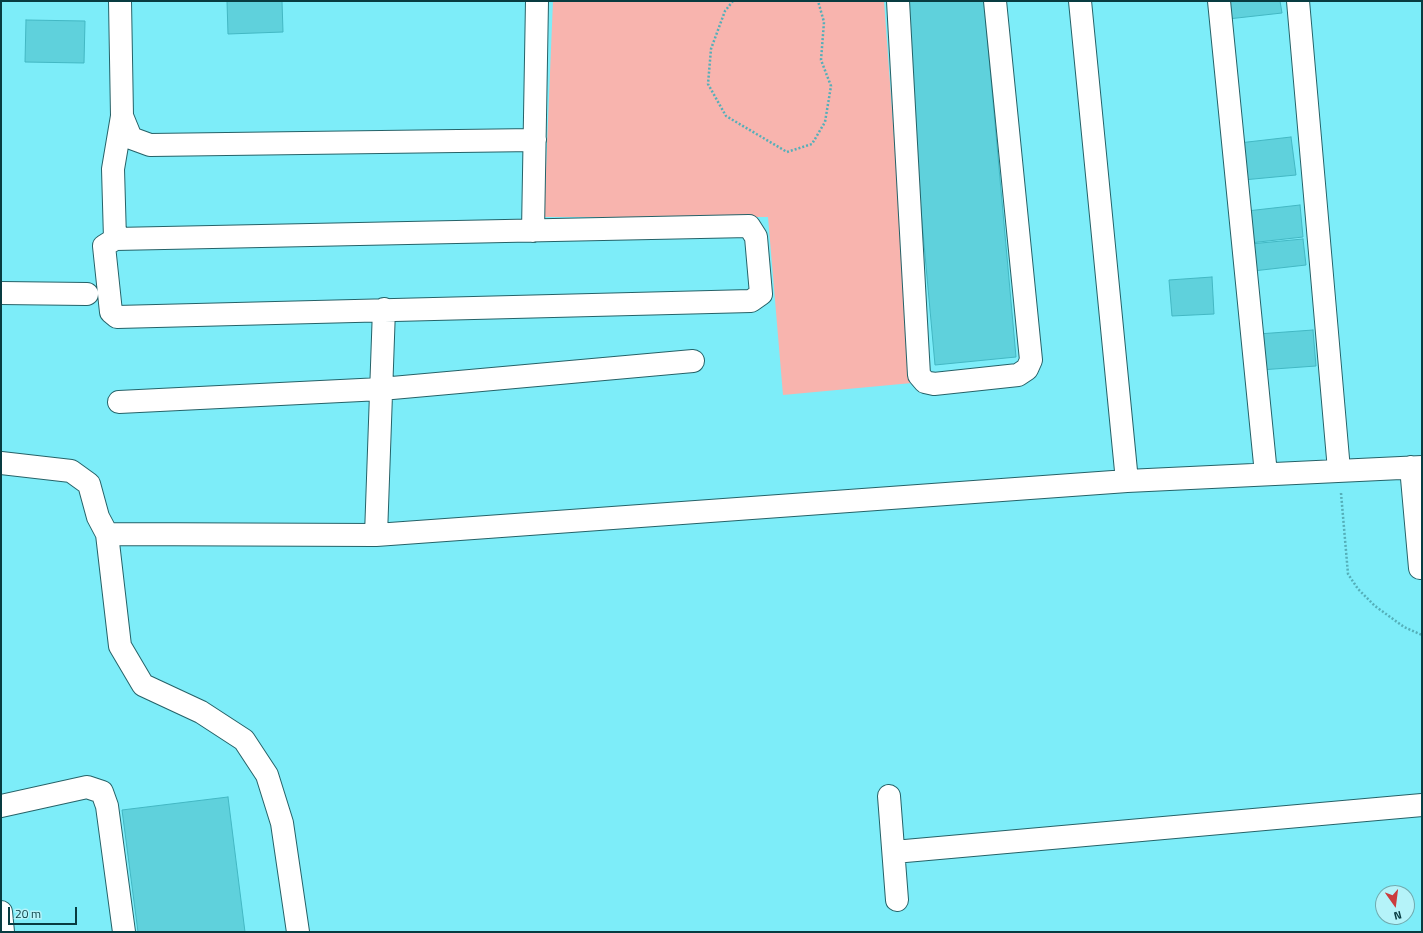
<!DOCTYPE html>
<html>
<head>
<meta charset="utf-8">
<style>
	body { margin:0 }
	#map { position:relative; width:1423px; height:933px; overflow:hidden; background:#7dedf9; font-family:"Titillium Web",sans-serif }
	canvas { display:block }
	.frame { position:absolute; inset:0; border:2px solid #083c41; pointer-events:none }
	.north { position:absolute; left:1375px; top:885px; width:40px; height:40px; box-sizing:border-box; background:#b5f3f9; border:1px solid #70aaaf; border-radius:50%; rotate:166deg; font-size:11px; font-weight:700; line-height:16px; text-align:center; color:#083c41 }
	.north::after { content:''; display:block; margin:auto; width:14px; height:18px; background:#cb3c3d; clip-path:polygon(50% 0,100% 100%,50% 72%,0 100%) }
	.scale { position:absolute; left:8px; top:907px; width:69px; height:18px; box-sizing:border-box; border:2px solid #083c41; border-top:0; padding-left:5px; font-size:12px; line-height:14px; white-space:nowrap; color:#083c41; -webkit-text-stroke:3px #b5f3f9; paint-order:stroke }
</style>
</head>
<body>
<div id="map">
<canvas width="1423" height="933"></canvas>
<div class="frame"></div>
<div class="north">N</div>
<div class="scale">20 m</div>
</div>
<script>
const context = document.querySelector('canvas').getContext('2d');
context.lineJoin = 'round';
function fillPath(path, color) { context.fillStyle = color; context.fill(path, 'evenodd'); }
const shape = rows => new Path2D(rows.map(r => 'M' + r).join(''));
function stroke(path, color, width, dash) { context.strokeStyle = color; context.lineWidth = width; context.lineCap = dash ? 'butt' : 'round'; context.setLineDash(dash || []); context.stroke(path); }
const green = shape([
	[553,1,884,1,912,383,783,395,768,217,544,217]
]);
const building = shape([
	[227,1,282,1,283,32,228,34,227,1],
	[902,1,984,1,1016,357,935,365,902,1],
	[1227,1,1280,1,1282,13,1228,19,1227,1],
	[26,20,85,21,84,63,25,62,26,20],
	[1291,137,1296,175,1243,180,1239,143,1291,137],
	[1300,205,1303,237,1250,243,1247,211,1300,205],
	[1303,239,1306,265,1253,271,1250,244,1303,239],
	[1212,277,1214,314,1172,316,1169,280,1212,277],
	[1313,330,1316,366,1260,370,1258,334,1313,330],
	[228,797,245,932,138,932,122,810,228,797]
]);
const path = shape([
	[733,1,725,11,711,49,708,84,726,116,787,152,812,144,825,122,831,86,821,60,824,22,818,1],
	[1341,493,1348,574,1358,589,1375,606,1404,627,1422,635]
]);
const street = shape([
	[120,1,122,116,131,138,150,145,535,140],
	[898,1,919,375,925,382,934,384,1018,375,1027,369,1031,360,995,1],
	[1080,1,1127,481],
	[1219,1,1266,474],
	[1298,1,1339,470],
	[533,231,537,1],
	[115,239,104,246,111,312,117,317,751,301,761,294,756,237,749,226,115,239,113,169,122,116],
	[1,293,87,294],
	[119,402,381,389,693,361],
	[1,463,71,471,89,484,98,517,107,534,376,535,1127,481,1422,467],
	[1411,467,1420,568],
	[107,534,120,646,143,685,201,712,244,740,267,775,282,823,298,932],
	[376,535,384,309],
	[889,796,897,900],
	[1,806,87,787,102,792,107,806,124,932],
	[894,852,1422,805],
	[1,912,3,932]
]);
fillPath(green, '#f8b4ae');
fillPath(building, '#5fd1dc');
stroke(building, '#43b7c3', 1);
stroke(street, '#266268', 24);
stroke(path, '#54afb9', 2.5, [2, 2]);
stroke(street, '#fff', 22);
</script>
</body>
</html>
